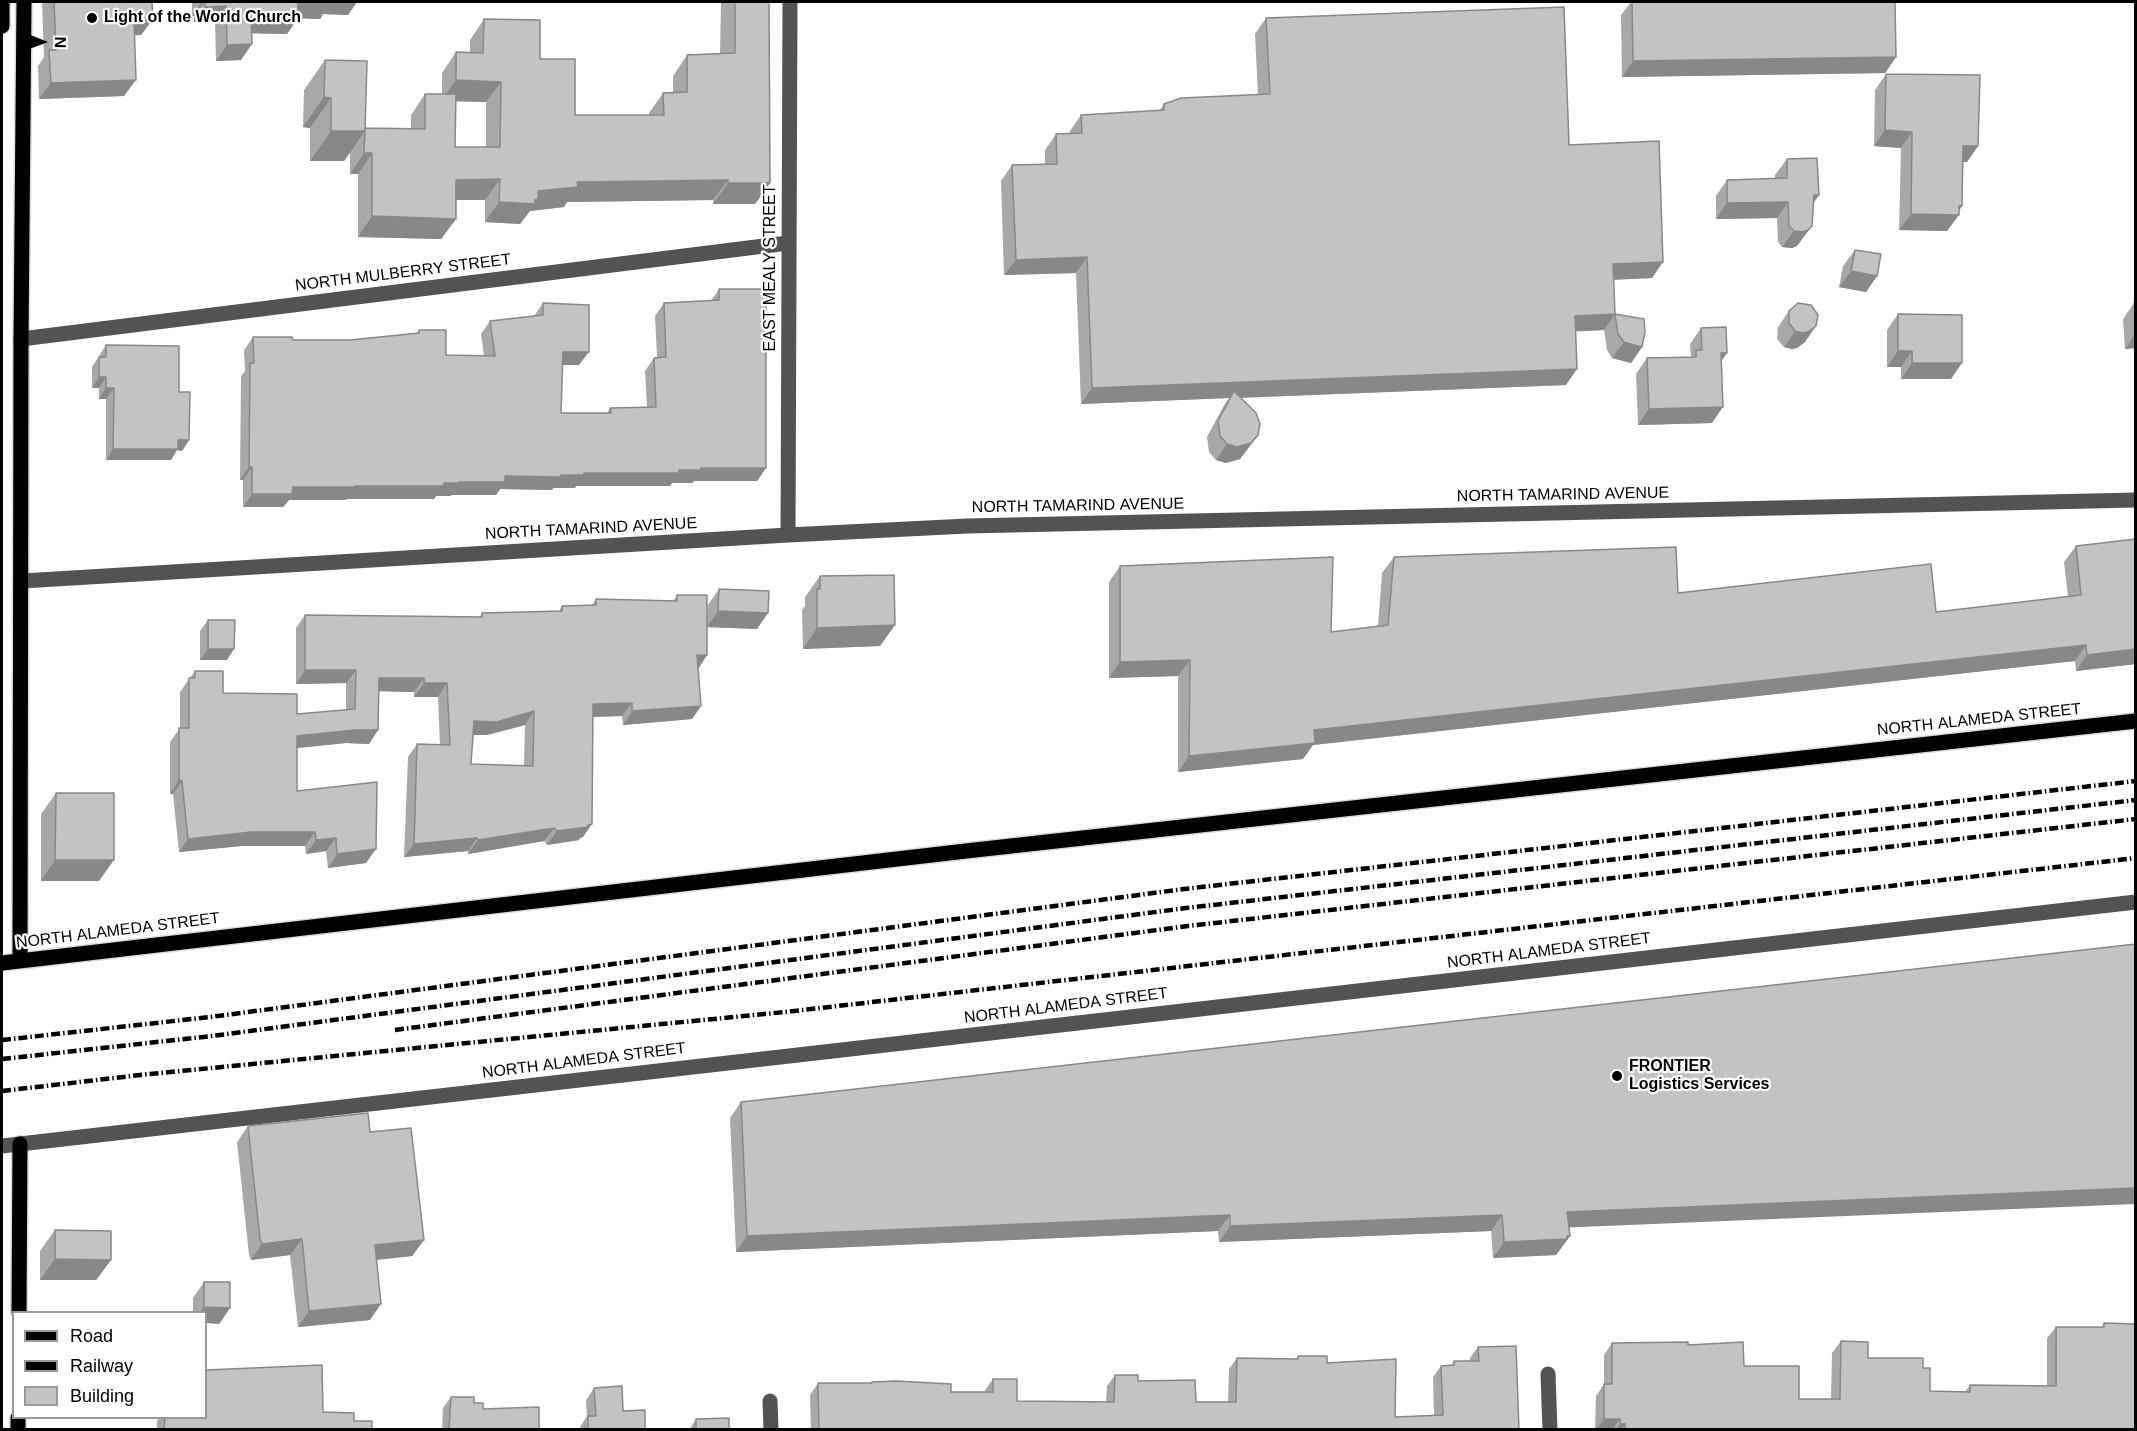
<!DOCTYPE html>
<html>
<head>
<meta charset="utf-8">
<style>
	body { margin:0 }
	#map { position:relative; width:2137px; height:1431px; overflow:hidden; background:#fff; font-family:Arial,sans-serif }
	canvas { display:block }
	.frame { position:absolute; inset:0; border:3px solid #000; pointer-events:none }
	.legend { position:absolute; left:12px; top:1311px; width:195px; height:108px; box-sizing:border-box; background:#fff; border:2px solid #999; margin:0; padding:8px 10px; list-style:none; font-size:18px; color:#000 }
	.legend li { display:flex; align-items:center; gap:12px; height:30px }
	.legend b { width:30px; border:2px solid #999 }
	.north { position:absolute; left:12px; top:12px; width:60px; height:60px; -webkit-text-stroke:4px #fff; paint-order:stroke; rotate:91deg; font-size:16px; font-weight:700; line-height:24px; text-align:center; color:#000 }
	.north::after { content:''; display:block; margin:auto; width:21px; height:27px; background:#000; clip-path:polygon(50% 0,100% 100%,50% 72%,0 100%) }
</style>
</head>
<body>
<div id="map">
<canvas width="2137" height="1431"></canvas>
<div class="frame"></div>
<ul class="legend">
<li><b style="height:8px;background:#000"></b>Road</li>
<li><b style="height:8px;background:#000"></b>Railway</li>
<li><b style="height:16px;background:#c3c3c3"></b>Building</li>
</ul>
<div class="north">N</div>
</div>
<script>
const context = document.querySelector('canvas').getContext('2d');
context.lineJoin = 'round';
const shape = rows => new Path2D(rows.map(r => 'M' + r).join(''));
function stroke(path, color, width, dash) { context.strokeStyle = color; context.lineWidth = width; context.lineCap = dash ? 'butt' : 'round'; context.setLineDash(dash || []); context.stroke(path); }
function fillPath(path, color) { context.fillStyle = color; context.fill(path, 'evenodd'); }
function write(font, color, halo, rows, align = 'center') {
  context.font = font + ' Arial,sans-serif'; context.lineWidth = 4.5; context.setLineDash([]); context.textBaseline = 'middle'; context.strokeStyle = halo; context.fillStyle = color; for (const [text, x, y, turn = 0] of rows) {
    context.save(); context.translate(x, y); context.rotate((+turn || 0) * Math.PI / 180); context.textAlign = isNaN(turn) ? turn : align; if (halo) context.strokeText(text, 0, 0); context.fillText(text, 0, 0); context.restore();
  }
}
const minor = shape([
	[21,339,788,243],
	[788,535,790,2],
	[22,581,788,535,967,526,2136,500],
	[2,1146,2136,902],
	[1548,1374,1550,1430],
	[770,1401,771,1430]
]);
const major = shape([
	[2,26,2,2],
	[20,961,21,339,24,2],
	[2,963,966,851,2136,721],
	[19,1312,20,1144],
	[18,1430,18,1418]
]);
const rail = shape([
	[395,1030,1188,926,2136,819],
	[2,1040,210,1017,1184,889,2136,781],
	[2,1059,212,1036,1186,908,2136,800],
	[2,1091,140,1075,785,1012,2136,858]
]);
const wall = shape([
	[42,2,152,2,153,19,141,35,134,35,124,96,39,99,38,66,44,57],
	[192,2,357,2,348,15,323,14,320,19,298,18,287,34,251,33,241,60,216,61,215,21,194,22,194,16,192,16],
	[721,2,769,2,770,183,755,204,713,204,713,200,567,202,564,207,530,211,520,224,485,222,485,200,456,200,456,219,441,239,358,237,358,174,350,174,350,153,344,161,310,161,310,128,303,127,304,90,325,60,365,128,411,128,411,115,425,94,442,94,442,73,456,52,470,53,470,40,484,19,540,59,575,115,649,115,649,113,663,93,673,93,673,76,687,55,720,54],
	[456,101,486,102,486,147,455,147],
	[1631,2,1895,2,1896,57,1885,73,1622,77,1621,15],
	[1266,18,1569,145,1652,278,1613,280,1615,314,1604,330,1576,331,1566,385,1240,398,1258,435,1240,459,1226,463,1216,460,1209,452,1207,437,1223,407,1229,398,1081,404,1076,273,1004,275,1001,181,1012,165,1045,164,1045,150,1056,134,1070,133,1070,131,1081,115,1159,111,1164,104,1258,95,1255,34],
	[1886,74,1978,146,1967,162,1963,162,1962,206,1947,231,1899,230,1901,148,1874,146,1875,90],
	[1787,159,1819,195,1813,203,1797,246,1792,248,1782,247,1778,242,1777,218,1716,219,1716,196,1727,180,1775,179,1775,175],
	[1855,250,1877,276,1866,292,1839,287,1843,266],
	[719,289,766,468,757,481,694,481,692,483,672,483,670,486,576,486,575,488,553,488,552,490,500,489,496,495,452,495,450,496,436,496,434,499,347,499,345,500,289,500,283,507,243,507,243,480,240,480,241,376,245,371,244,350,253,337,293,340,350,340,417,333,419,330,446,355,484,356,481,334,490,321,534,316,543,303,579,365,562,365,561,413,607,413,610,408,647,407,645,371,654,358,657,357,655,316,664,303,711,301],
	[2134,303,2136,303,2136,348,2125,349,2123,319],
	[1789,311,1805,342,1797,348,1792,349,1784,347,1777,339,1778,327],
	[1615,314,1642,347,1631,363,1612,358,1607,350,1604,330],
	[1898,314,1951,379,1901,379,1901,367,1887,367,1887,330],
	[1701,328,1721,360,1712,423,1638,425,1636,374,1647,358,1691,357,1690,344],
	[106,345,179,392,189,440,182,451,177,450,171,460,106,460,106,399,99,399,99,388,92,388,92,367],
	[2136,539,2136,664,2076,671,2075,661,1313,745,1303,759,1178,772,1178,676,1109,678,1109,582,1120,566,1331,632,1378,626,1382,573,1394,557,1678,593,1936,612,2068,597,2064,562,2076,546],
	[820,576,895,625,880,646,803,649,802,610,805,606,805,597],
	[719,589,757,629,707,627,707,655,698,669,701,706,692,719,623,725,622,716,593,717,583,837,580,838,579,840,547,845,544,841,468,854,468,851,404,857,408,757,417,744,440,745,438,697,414,697,414,692,379,691,378,730,369,744,346,743,297,748,297,791,366,863,328,868,326,851,306,854,305,846,242,846,179,852,173,794,170,794,170,742,180,728,180,692,195,671,223,693,297,714,346,710,346,683,296,684,296,628,305,615,480,617,482,613,559,611,562,606,592,605,596,599,673,601,677,595,707,624,708,605],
	[525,725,524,766,471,764,473,735,487,735],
	[208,620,227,660,200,660,200,631],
	[56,793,99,881,41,881,41,814],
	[2136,944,1569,1228,1570,1236,1556,1255,1493,1258,1491,1231,1219,1242,1218,1231,736,1252,730,1118,741,1102],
	[248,1126,370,1132,424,1240,412,1256,377,1260,370,1320,298,1327,290,1255,251,1260,249,1255,237,1142],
	[55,1230,111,1260,96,1280,40,1280,40,1251],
	[204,1282,230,1308,219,1324,206,1312,193,1312,193,1298],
	[2104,1323,2136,1430,1595,1430,1596,1396,1604,1384,1604,1355,1612,1343,1688,1345,1744,1366,1799,1399,1831,1399,1832,1353,1841,1341,1868,1358,1923,1368,1930,1391,1965,1392,1970,1385,2047,1386,2047,1338,2056,1327,2102,1327],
	[1478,1347,1519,1430,811,1430,810,1395,818,1383,871,1383,872,1382,951,1392,985,1392,985,1390,993,1379,1017,1401,1106,1402,1107,1386,1115,1375,1138,1381,1196,1402,1228,1402,1229,1369,1237,1358,1296,1359,1298,1356,1327,1363,1395,1417,1434,1415,1433,1377,1441,1366,1451,1366,1454,1361,1470,1361,1470,1358],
	[594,1388,623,1411,645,1430,580,1430,580,1427,587,1416,586,1400],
	[451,1397,474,1403,483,1409,539,1430,442,1430,443,1408],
	[323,1412,354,1421,372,1430,157,1430,157,1421,159,1418,206,1418],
	[696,1419,729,1430,689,1430]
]);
const shadedWall = shape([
	[202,2,204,2,194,16,192,16],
	[329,2,357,2,348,15,323,14,320,19,288,18,298,3],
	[1102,2,1126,2,1101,3],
	[226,6,215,21,194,22,205,7],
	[251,17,298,18,287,34,240,33],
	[153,19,141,35,122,36,134,20],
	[252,44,241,60,216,61,227,45],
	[1896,57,1885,73,1622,77,1633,61],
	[136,80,124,96,39,99,51,83],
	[456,80,501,82,486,102,441,101],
	[324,97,331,98,310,128,303,127],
	[1885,130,1912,132,1901,148,1874,146],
	[331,131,365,131,344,161,310,161],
	[1963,146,1978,146,1967,162,1952,162],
	[364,153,372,153,358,174,350,174],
	[500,179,485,200,441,200,456,180],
	[728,180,713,200,567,202,564,207,530,211,520,224,485,222,499,202,577,182],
	[728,183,770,183,755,204,713,204],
	[1814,195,1819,195,1808,211],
	[1788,202,1777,218,1716,219,1727,203],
	[1959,206,1962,206,1955,215,1959,215,1947,231,1899,230,1911,214],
	[372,216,456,219,441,239,358,237],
	[1812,226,1797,246,1792,248,1782,247,1794,231],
	[1087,257,1076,273,1004,275,1016,260],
	[1663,262,1652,278,1601,280,1613,264],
	[1851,271,1877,276,1866,292,1839,287],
	[1615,314,1604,330,1564,332,1575,316],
	[1816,326,1805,342,1797,348,1792,349,1784,347,1795,331],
	[2136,333,2136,348,2125,349],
	[1624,342,1642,347,1631,363,1612,358],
	[1898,351,1912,351,1901,367,1887,367],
	[563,352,589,352,579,365,553,365],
	[1721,353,1727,353,1716,369],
	[1912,363,1962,363,1951,379,1901,379],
	[1577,369,1566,385,1230,398,1234,391,1229,398,1081,404,1092,388],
	[99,377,106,377,99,388,92,388],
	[106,388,114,388,106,399,99,399],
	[1723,407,1712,423,1638,425,1649,409],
	[1258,435,1240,459,1226,463,1216,460,1227,444],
	[178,440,189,440,182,451,177,450,171,460,106,460,113,449],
	[249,467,252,467,243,480,240,480],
	[701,468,766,468,757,481,694,481,692,483,672,483,670,486,576,486,575,488,553,488,552,490,500,489,496,495,452,495,450,496,436,496,434,499,347,499,345,500,289,500,283,507,243,507,252,494,293,487,444,483,505,476,679,470],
	[718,611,768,613,757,629,707,627],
	[895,625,880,646,803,649,817,628],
	[2086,645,2075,661,1313,745,1303,759,1178,772,1189,756,1314,730],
	[208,649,234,649,227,660,200,660],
	[2136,649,2136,664,2076,671,2087,655],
	[697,655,707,655,698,669],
	[1190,660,1178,676,1109,678,1120,662],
	[305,670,356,670,346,683,296,684],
	[379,678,424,678,414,692,369,691],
	[424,683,447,683,438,697,414,697],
	[632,703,622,716,584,717,593,704],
	[701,706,692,719,623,725,632,711],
	[534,711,525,725,487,735,464,735,474,721],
	[355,730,378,730,369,744,346,743,287,749,297,736],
	[179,780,182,781,173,794,170,794],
	[592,824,583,837,580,838,579,840,547,845,557,831],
	[554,828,544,841,468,854,478,840],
	[251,832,315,832,305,846,242,846,179,852,188,839],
	[336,838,326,851,306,854,316,840],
	[477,838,468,851,404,857,414,844],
	[376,849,366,863,328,868,337,854],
	[55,860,114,860,99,881,41,881],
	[2136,1188,2136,1204,1556,1228,1567,1212],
	[1230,1215,1218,1231,736,1252,747,1236],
	[1502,1215,1491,1231,1219,1242,1230,1226],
	[1567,1236,1570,1236,1556,1255,1493,1258,1504,1242],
	[302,1239,290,1255,251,1260,262,1244],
	[424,1240,412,1256,364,1261,375,1245],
	[55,1259,111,1260,96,1280,40,1280],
	[381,1304,370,1320,298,1327,309,1311],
	[204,1307,230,1308,219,1324,206,1323,206,1312,200,1312],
	[1604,1419,1620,1419,1612,1430,1596,1430],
	[1620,1424,1625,1424,1621,1430,1616,1430]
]);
const building = shape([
	[54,2,152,2,153,19,134,20,136,80,51,83,49,50,56,50,54,2],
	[205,2,331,2,331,4,298,3,298,18,251,17,252,44,227,45,226,6,205,7,205,2],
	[735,2,769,2,770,183,728,183,728,180,577,182,578,187,538,191,538,200,535,200,535,204,499,202,500,179,456,180,456,219,372,216,372,153,364,153,365,128,425,129,425,94,456,94,455,147,500,147,501,82,456,80,456,52,483,53,484,19,540,20,540,59,575,59,575,115,664,115,663,93,687,92,687,55,735,53,735,2],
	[1632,2,1895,2,1896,57,1633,61,1632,2],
	[1564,7,1569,145,1659,141,1663,262,1613,264,1615,314,1575,316,1577,369,1092,388,1087,257,1016,260,1012,165,1057,164,1056,134,1082,133,1081,115,1164,110,1164,104,1181,98,1270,94,1266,18,1564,7],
	[325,60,367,61,365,131,331,131,331,98,324,97,325,60],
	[1886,74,1980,75,1978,146,1963,146,1962,206,1959,206,1959,215,1911,214,1912,132,1885,130,1886,74],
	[1817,158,1819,195,1814,195,1812,226,1808,230,1803,232,1794,231,1789,226,1788,202,1727,203,1727,180,1787,178,1787,159,1817,158],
	[1855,250,1881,254,1877,276,1851,271,1855,250],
	[719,289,766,289,766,468,701,468,701,470,679,470,679,473,584,473,584,475,561,475,561,477,505,476,505,482,459,482,459,483,444,483,444,486,355,486,355,487,293,487,292,494,252,494,252,467,249,467,250,363,254,363,253,337,292,337,293,340,350,340,419,333,419,330,446,330,446,355,495,356,490,321,543,315,543,303,589,305,589,352,563,352,561,413,611,413,610,408,656,407,654,358,666,357,664,303,719,300,719,289],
	[1798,303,1811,305,1818,315,1816,326,1808,332,1803,333,1795,331,1789,323,1789,311,1798,303],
	[2134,303,2136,303,2136,328,2134,303],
	[1615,314,1644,319,1645,332,1642,347,1624,342,1618,334,1615,314],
	[1898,314,1962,315,1962,363,1912,363,1912,351,1898,351,1898,314],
	[1726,327,1727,353,1721,353,1723,407,1649,409,1647,358,1696,357,1696,350,1702,350,1701,328,1726,327],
	[106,345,179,346,179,392,190,392,189,440,178,440,178,449,113,449,114,388,106,388,106,377,99,377,99,357,106,357,106,345],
	[1234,391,1256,413,1260,424,1258,435,1251,443,1237,447,1227,444,1220,436,1218,421,1234,391],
	[2136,539,2136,649,2087,655,2086,645,1314,730,1315,743,1189,756,1190,660,1120,662,1120,566,1333,557,1331,632,1388,625,1394,557,1676,547,1678,593,1931,564,1936,612,2081,595,2076,546,2136,539],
	[894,575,895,625,817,628,817,589,820,589,820,576,894,575],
	[719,589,769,591,768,613,718,611,719,589],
	[677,595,707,595,707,655,697,655,701,706,632,711,632,703,593,704,592,824,588,825,588,827,557,831,554,828,478,840,477,838,414,844,417,744,450,745,447,683,424,683,424,678,379,678,378,730,355,730,297,736,297,791,377,782,376,849,337,854,336,838,316,840,315,832,251,832,188,839,182,781,179,780,179,728,189,728,189,678,195,678,195,671,223,671,223,693,297,694,297,714,355,709,356,670,305,670,305,615,482,617,482,613,562,611,562,606,596,605,596,599,677,601,677,595],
	[534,711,533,766,471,764,474,721,497,722,534,711],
	[208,620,235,620,234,649,208,649,208,620],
	[56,793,114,793,114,860,55,860,56,793],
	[2136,944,2136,1188,1567,1212,1570,1236,1567,1236,1567,1239,1504,1242,1502,1215,1230,1226,1230,1215,747,1236,741,1102,2136,944],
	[368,1113,370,1132,411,1128,424,1240,375,1245,381,1304,309,1311,302,1239,262,1244,260,1239,248,1126,368,1113],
	[55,1230,111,1231,111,1260,55,1259,55,1230],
	[204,1282,230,1282,230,1308,204,1307,204,1282],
	[2104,1323,2136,1324,2136,1430,1625,1430,1625,1424,1620,1424,1620,1419,1604,1419,1604,1384,1612,1384,1612,1343,1688,1342,1688,1345,1743,1342,1744,1366,1799,1366,1799,1399,1840,1399,1841,1341,1868,1342,1868,1358,1923,1358,1923,1368,1930,1368,1930,1391,1970,1392,1970,1385,2056,1386,2056,1327,2104,1327,2104,1323],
	[1516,1346,1519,1430,819,1430,818,1383,872,1383,872,1382,896,1381,951,1384,951,1392,993,1392,993,1379,1017,1379,1017,1401,1114,1402,1115,1375,1138,1375,1138,1381,1195,1380,1196,1402,1236,1402,1237,1358,1298,1359,1298,1356,1327,1356,1327,1363,1396,1359,1395,1417,1443,1415,1441,1366,1454,1365,1454,1361,1479,1361,1478,1347,1516,1346],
	[322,1365,323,1412,354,1413,354,1421,372,1421,372,1430,164,1430,165,1418,206,1418,206,1370,322,1365],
	[622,1386,623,1411,645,1410,645,1430,588,1430,588,1416,596,1416,594,1388,622,1386],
	[451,1397,474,1397,474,1403,483,1403,483,1409,539,1407,539,1430,449,1430,451,1397],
	[729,1418,729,1430,696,1430,696,1419,729,1418]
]);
const markers = [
	[92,18,6,"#000"],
	[1617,1076,6,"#000"]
];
const poiNames = [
	["Light of the World Church",104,18],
	["FRONTIER",1629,1067],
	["Logistics Services",1629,1085]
];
const streetNames = [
	["EAST MEALY STREET",771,268,-90],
	["NORTH MULBERRY STREET",403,273,-7],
	["NORTH TAMARIND AVENUE",1563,495,-1],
	["NORTH TAMARIND AVENUE",1078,506,-1],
	["NORTH TAMARIND AVENUE",591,529,-3],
	["NORTH ALAMEDA STREET",1979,720,-6],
	["NORTH ALAMEDA STREET",118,931,-7],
	["NORTH ALAMEDA STREET",1549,951,-7],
	["NORTH ALAMEDA STREET",1066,1006,-7],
	["NORTH ALAMEDA STREET",584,1061,-7]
];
stroke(major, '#dbdbdb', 18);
stroke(minor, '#535353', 15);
stroke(major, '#000', 15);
stroke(rail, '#000', 4.5, [9, 3, 1.5, 3]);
fillPath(wall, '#a8a8a8');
fillPath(shadedWall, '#888');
fillPath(building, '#c3c3c3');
stroke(building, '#888', 1.5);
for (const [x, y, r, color] of markers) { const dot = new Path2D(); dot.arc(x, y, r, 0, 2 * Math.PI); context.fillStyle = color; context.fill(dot); stroke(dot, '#fff', 2); }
write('bold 16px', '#000', '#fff', poiNames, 'left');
write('16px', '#000', '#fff', streetNames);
</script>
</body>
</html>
